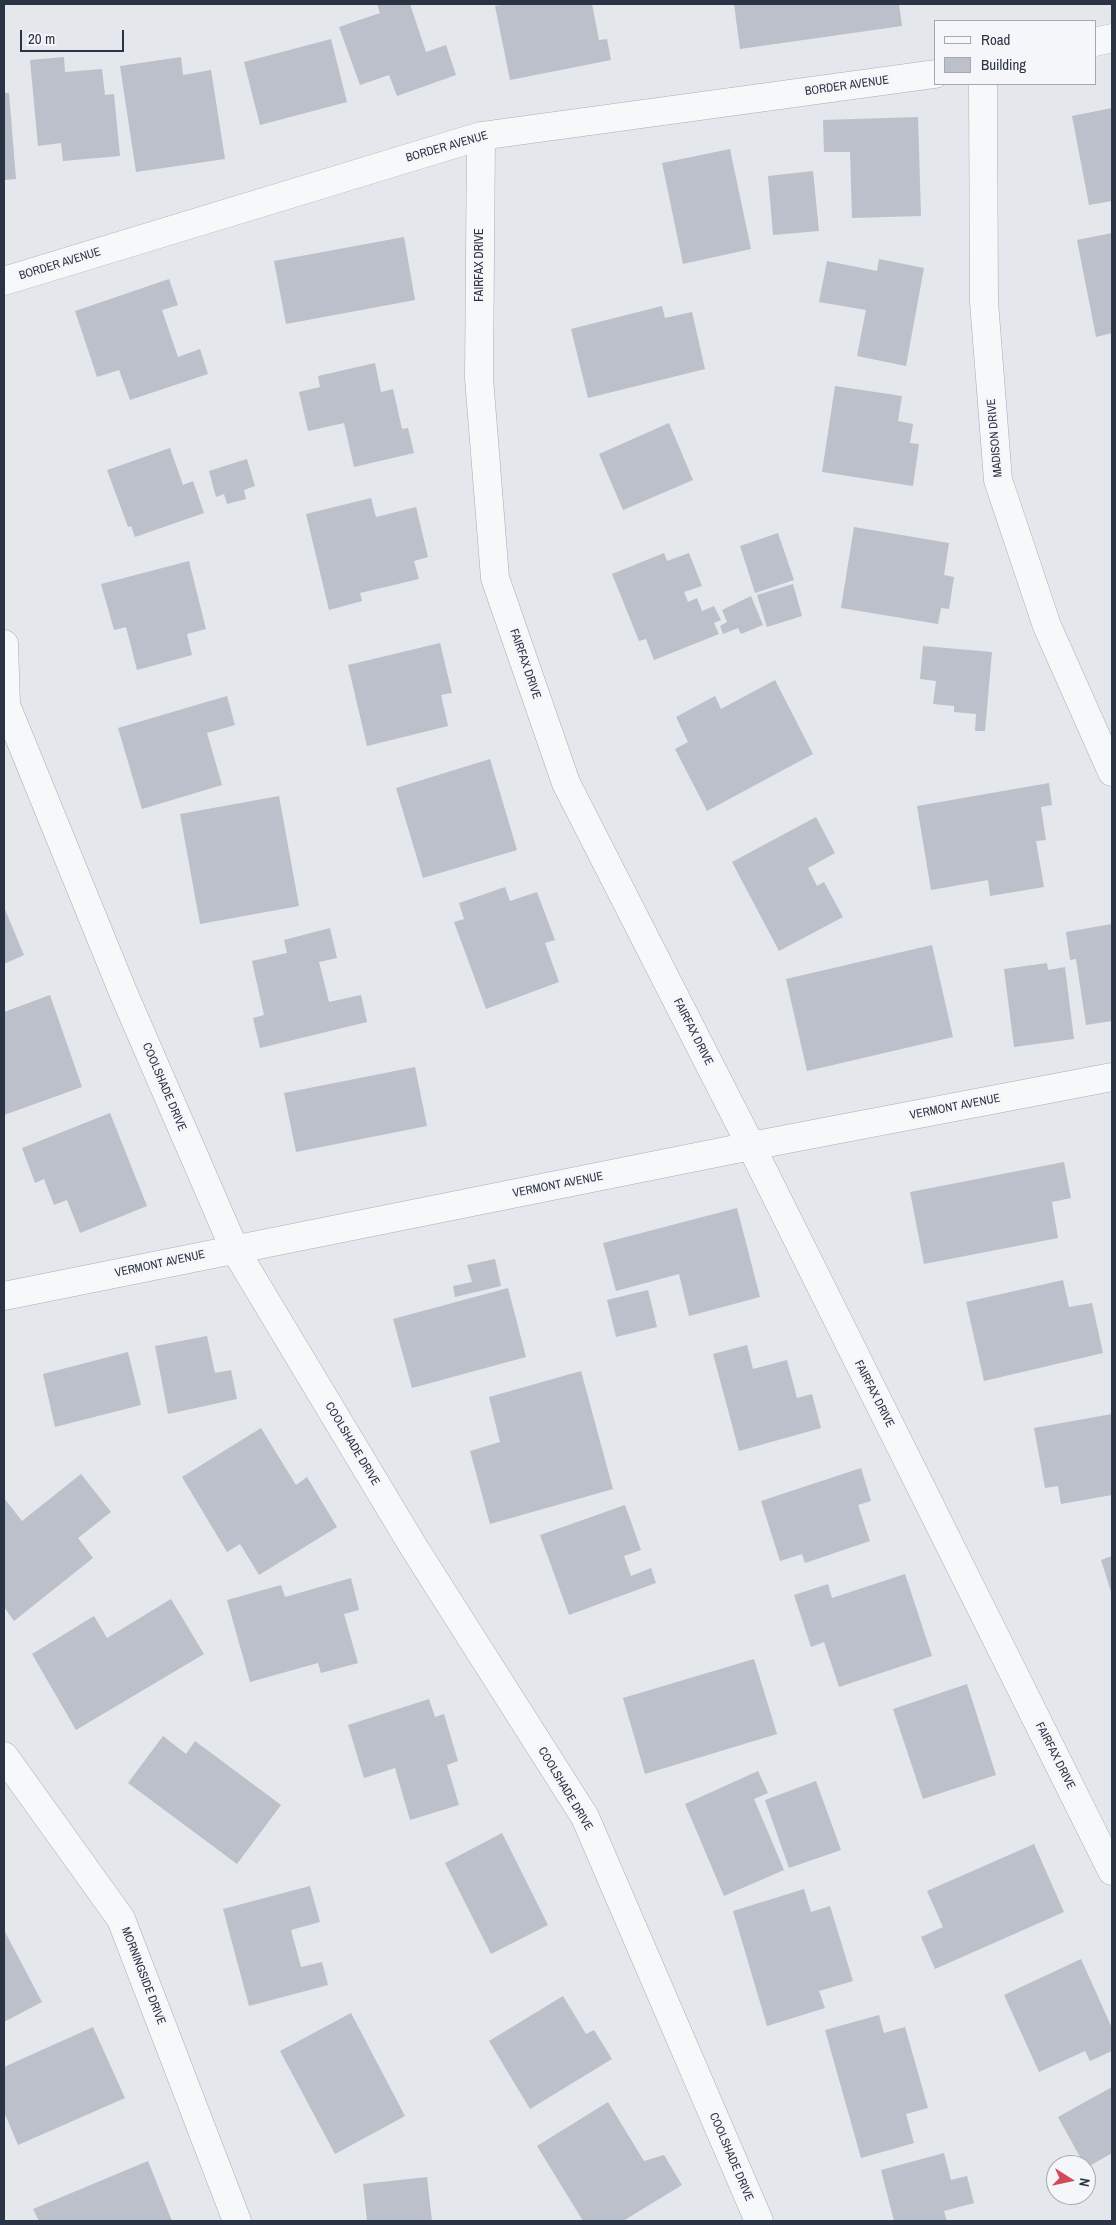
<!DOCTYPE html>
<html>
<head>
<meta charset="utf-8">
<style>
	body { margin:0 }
	#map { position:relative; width:1116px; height:2225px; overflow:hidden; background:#e4e7ec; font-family:"Archivo Narrow",sans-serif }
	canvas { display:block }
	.frame { position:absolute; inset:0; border:5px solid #2b3445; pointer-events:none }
	.legend { position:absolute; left:934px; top:20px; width:162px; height:65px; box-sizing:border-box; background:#f4f6f9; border:1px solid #a4a8b1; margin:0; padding:6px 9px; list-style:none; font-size:15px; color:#2b3445 }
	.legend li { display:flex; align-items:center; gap:10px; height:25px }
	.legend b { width:25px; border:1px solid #a4a8b1 }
	.north { position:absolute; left:1046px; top:2155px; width:50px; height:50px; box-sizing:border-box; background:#f4f6f9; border:1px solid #a4a8b1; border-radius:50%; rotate:100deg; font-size:14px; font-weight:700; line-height:20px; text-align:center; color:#2b3445 }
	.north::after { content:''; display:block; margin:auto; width:18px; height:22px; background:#d1495b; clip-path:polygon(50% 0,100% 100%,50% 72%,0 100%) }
	.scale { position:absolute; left:20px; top:30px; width:104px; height:22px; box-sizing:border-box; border:2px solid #2b3445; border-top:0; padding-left:6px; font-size:15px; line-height:18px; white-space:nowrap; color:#2b3445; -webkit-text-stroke:4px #f4f6f9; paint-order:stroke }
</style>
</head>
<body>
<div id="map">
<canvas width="1116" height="2225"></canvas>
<div class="frame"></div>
<ul class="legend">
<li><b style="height:6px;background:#f7f8fa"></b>Road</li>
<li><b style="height:14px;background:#bbc0ca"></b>Building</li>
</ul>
<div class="north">N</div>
<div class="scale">20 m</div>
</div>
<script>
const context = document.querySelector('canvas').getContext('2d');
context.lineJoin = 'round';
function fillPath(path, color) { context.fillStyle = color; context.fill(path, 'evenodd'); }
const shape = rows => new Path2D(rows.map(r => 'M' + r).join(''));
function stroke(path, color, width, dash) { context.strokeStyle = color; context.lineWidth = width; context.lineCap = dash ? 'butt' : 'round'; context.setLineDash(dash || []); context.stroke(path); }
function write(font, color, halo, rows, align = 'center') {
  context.font = font + ' "Archivo Narrow",sans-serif'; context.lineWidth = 5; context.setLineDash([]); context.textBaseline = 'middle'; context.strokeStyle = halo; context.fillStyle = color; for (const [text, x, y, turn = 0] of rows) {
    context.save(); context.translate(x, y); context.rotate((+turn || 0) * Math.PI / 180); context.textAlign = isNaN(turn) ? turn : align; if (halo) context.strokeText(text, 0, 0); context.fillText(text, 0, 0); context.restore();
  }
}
const building = shape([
	[377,4,410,4,426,52,446,45,456,75,397,96,389,75,360,85,339,27,380,13],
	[508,4,592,4,599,40,607,39,611,60,510,80,495,6],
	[734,4,899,4,902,26,740,49],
	[331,39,347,102,260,125,244,62],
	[64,57,65,72,102,69,105,95,114,94,120,156,63,161,61,143,38,146,30,60],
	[181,57,183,75,211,70,225,159,136,172,120,66],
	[4,93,9,93,16,179,4,180],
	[1112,108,1112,201,1089,205,1072,116],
	[918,117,921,216,852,218,850,152,824,152,823,120],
	[730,149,751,249,683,264,662,163],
	[813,171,819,231,773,235,768,176],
	[1112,233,1112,333,1096,337,1077,240],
	[404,237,415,300,286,324,274,261],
	[879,259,924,268,906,366,857,356,866,310,819,302,827,261,877,271],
	[169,279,178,305,162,310,178,357,200,349,208,374,130,400,119,370,97,377,75,311],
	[662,306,665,318,692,312,705,369,588,398,571,329],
	[375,363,381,392,393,389,402,429,408,428,414,453,354,467,344,423,308,431,299,392,320,387,318,376],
	[835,386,902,396,898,421,913,424,910,443,919,444,913,486,822,472],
	[669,423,693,480,623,510,599,454],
	[170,448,183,485,193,481,204,513,135,537,131,526,128,527,107,470],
	[247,459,255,486,244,490,246,499,227,504,224,494,216,497,209,471],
	[371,498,376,517,416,507,428,557,414,561,419,579,360,593,362,601,329,610,306,514],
	[854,527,949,543,944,575,954,577,949,609,941,608,938,624,841,608],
	[778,533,794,580,755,593,740,546],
	[664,553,667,561,689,553,702,586,684,592,688,602,697,598,702,611,714,606,721,620,714,623,719,634,654,660,646,639,639,641,612,574],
	[189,561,206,629,187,634,192,655,137,670,126,627,114,630,101,584],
	[793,584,802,616,767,627,757,595],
	[751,596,763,625,741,634,738,628,723,634,720,626,727,622,722,610],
	[440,643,452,693,441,695,448,726,367,746,348,665],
	[923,646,992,652,985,731,975,731,976,714,954,712,954,706,933,704,936,681,920,679],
	[775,680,813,754,707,811,675,749,688,742,676,717,715,696,721,709],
	[227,696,235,725,207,733,222,785,142,809,118,728],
	[490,759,517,850,423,878,396,788],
	[1049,783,1052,805,1041,807,1046,840,1036,841,1044,887,990,896,988,880,931,890,917,806],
	[279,796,299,906,200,924,180,814],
	[816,817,835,853,808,868,817,886,824,882,843,917,779,951,732,862],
	[505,887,510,901,537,892,555,940,545,943,559,982,486,1009,454,922,464,919,459,903],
	[4,907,24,955,4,964],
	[1112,924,1112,1021,1086,1025,1076,959,1070,960,1066,932],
	[330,928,337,958,319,962,329,1002,361,995,367,1022,260,1048,253,1018,264,1015,252,961,287,953,284,940],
	[932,945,953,1037,807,1071,786,979],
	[1047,963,1048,970,1065,967,1074,1039,1014,1047,1004,969],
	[50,995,82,1087,4,1115,4,1012],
	[415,1067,427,1126,296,1152,284,1093],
	[110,1113,147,1206,80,1233,67,1200,54,1205,44,1179,35,1183,22,1148],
	[1064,1162,1071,1198,1052,1202,1058,1238,924,1264,910,1192],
	[737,1208,760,1297,689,1316,679,1274,616,1291,603,1243],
	[495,1259,501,1286,455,1297,453,1286,472,1282,467,1265],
	[1063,1280,1069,1307,1092,1303,1103,1353,984,1381,966,1302],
	[508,1288,526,1357,412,1388,393,1319],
	[648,1290,657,1327,616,1337,607,1300],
	[207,1336,215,1373,231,1370,237,1399,168,1414,155,1346],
	[747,1345,753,1369,787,1360,797,1398,812,1394,821,1428,739,1451,713,1354],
	[128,1352,141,1405,55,1427,43,1374],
	[581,1371,613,1489,490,1524,470,1451,500,1442,489,1397],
	[1112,1414,1112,1495,1061,1504,1058,1486,1045,1488,1034,1428],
	[261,1428,296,1485,307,1477,337,1527,259,1575,240,1544,227,1552,182,1477],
	[861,1468,871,1501,858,1505,870,1541,805,1563,802,1554,780,1561,761,1501],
	[81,1474,111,1512,78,1538,93,1558,14,1621,4,1607,4,1498,22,1521],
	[625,1505,641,1550,624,1556,631,1576,651,1568,656,1583,569,1615,540,1535],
	[1112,1556,1112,1595,1101,1560],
	[905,1574,932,1656,839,1687,824,1642,811,1647,794,1595,828,1584,832,1598],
	[351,1578,359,1610,344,1614,358,1663,321,1673,318,1663,250,1682,227,1600,281,1585,285,1597],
	[171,1599,204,1654,76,1730,32,1654,94,1616,107,1638],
	[754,1659,777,1734,645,1774,623,1698],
	[967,1684,996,1775,923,1799,893,1709],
	[429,1699,435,1717,444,1714,458,1761,447,1765,459,1805,410,1820,395,1768,364,1778,348,1725],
	[163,1736,186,1754,195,1741,281,1805,237,1864,128,1783],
	[758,1771,768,1793,754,1799,784,1870,724,1896,685,1804],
	[816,1781,841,1850,789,1868,765,1800],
	[502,1833,548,1925,491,1954,445,1863],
	[1034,1844,1064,1912,935,1969,921,1937,943,1927,927,1891],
	[310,1886,320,1922,291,1930,301,1967,322,1962,328,1985,249,2006,223,1909],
	[804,1889,811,1912,830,1906,853,1981,819,1991,825,2008,767,2026,733,1911],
	[4,1930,42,2002,4,2022],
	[1081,1959,1112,2028,1112,2051,1090,2061,1085,2051,1039,2072,1004,1995],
	[563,1996,586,2034,594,2030,612,2059,530,2109,489,2041],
	[351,2013,405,2116,335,2154,280,2051],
	[879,2015,884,2033,905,2027,928,2108,906,2114,914,2143,861,2158,825,2030],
	[93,2027,125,2098,18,2145,4,2112,4,2067],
	[1112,2087,1112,2153,1086,2168,1058,2117],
	[608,2102,644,2161,664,2155,682,2185,623,2221,583,2221,537,2146],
	[944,2153,951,2180,967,2176,974,2203,944,2211,947,2221,894,2221,881,2170],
	[148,2161,172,2221,39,2221,33,2209],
	[427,2177,432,2221,367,2221,363,2184]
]);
const street = shape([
	[1095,42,1112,38],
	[983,84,984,302,998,480,1047,626,1112,772],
	[481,136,479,378,495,578,566,783,751,1146,1112,1871],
	[4,281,481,136,935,74],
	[4,644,6,705,123,992,234,1248,413,1546,585,1817,759,2221],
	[4,1296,751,1146,1112,1077],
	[4,1756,121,1919,237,2221]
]);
const streetNames = [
	["BORDER AVENUE",847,86,-8],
	["BORDER AVENUE",447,147,-16],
	["BORDER AVENUE",60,264,-17],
	["FAIRFAX DRIVE",480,265,-90],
	["MADISON DRIVE",995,438,-95],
	["FAIRFAX DRIVE",525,664,71],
	["FAIRFAX DRIVE",693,1032,63],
	["COOLSHADE DRIVE",164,1087,67],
	["VERMONT AVENUE",955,1107,-11],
	["VERMONT AVENUE",558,1185,-11],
	["VERMONT AVENUE",160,1264,-12],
	["FAIRFAX DRIVE",874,1394,63],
	["COOLSHADE DRIVE",352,1444,59],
	["FAIRFAX DRIVE",1055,1756,63],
	["COOLSHADE DRIVE",565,1789,59],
	["MORNINGSIDE DRIVE",143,1976,69],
	["COOLSHADE DRIVE",731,2157,67]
];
fillPath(building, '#bbc0ca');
stroke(street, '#a9aeb7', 29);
stroke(street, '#f7f8fa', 28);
write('12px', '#2b3445', '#f4f6f9', streetNames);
</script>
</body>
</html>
